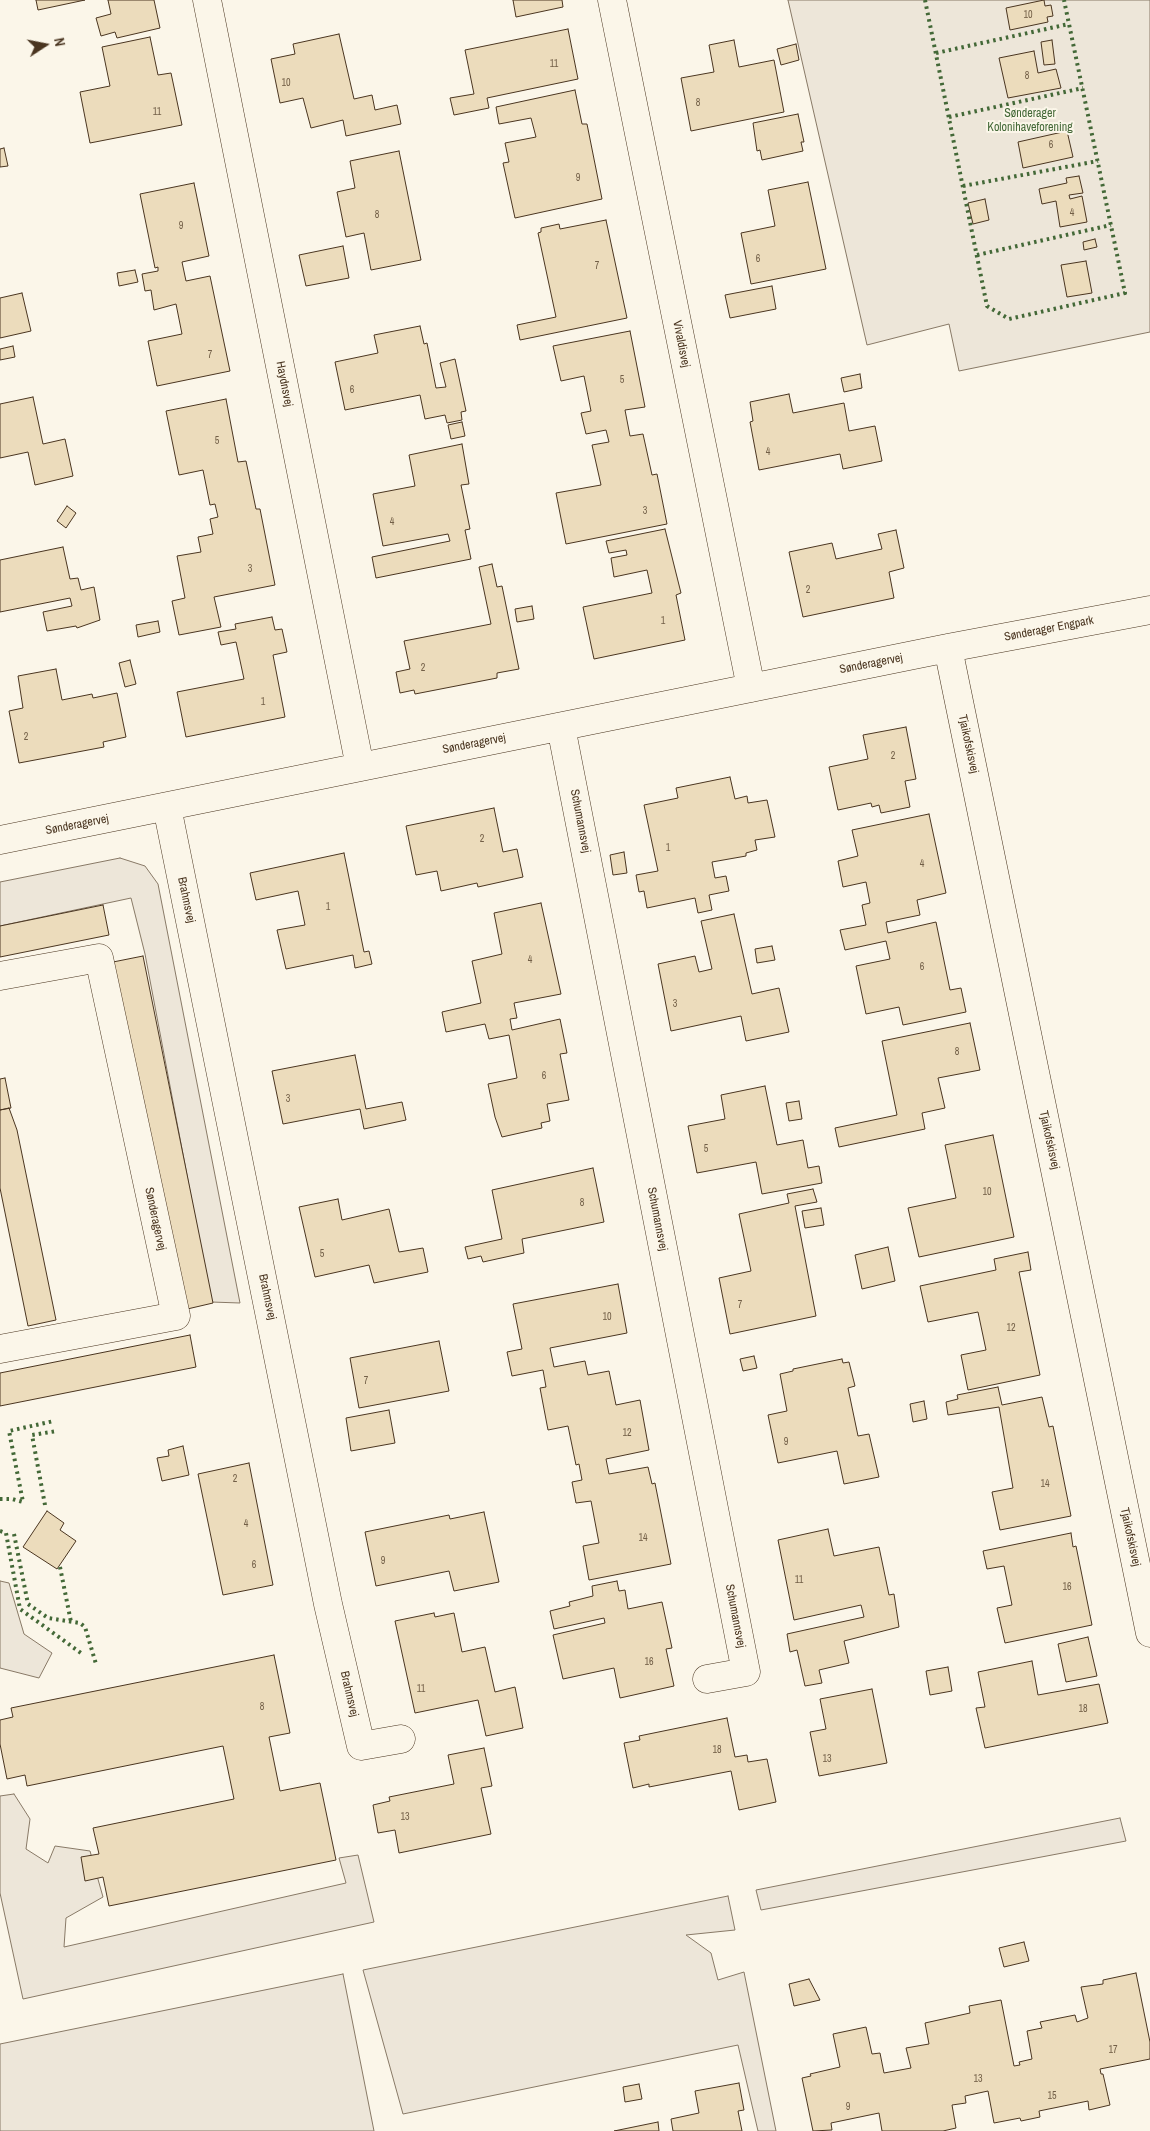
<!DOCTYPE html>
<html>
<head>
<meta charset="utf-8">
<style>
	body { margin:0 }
	#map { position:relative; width:1150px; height:2131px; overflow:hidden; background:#fbf6e9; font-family:"Archivo Narrow",sans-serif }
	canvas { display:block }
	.north { position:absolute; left:20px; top:20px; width:50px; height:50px; -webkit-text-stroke:4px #fbf6e9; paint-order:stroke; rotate:79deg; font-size:14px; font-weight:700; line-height:20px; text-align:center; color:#4a3520 }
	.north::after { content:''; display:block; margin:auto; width:18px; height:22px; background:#4a3520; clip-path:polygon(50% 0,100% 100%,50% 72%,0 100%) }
</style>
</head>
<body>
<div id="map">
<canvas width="1150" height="2131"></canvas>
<div class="north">N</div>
</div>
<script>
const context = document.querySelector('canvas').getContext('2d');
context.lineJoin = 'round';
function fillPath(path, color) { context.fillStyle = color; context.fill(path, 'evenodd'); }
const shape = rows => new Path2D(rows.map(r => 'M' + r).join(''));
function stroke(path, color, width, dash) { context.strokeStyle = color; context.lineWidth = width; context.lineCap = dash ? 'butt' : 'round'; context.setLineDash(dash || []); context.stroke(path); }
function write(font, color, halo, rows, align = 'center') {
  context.font = font + ' "Archivo Narrow",sans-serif'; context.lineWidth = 4; context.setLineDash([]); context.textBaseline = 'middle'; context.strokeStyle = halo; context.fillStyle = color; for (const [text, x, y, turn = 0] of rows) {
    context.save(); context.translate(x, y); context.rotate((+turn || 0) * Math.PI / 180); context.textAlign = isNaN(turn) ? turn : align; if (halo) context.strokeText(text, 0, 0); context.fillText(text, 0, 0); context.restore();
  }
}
const green = shape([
	[788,0,1150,0,1150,332,959,371,949,324,867,345,788,0],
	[120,858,145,866,158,884,240,1303,211,1302,145,954,131,898,0,926,0,882,120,858],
	[0,1581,9,1583,24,1634,52,1653,39,1678,0,1668,0,1581],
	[14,1794,30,1819,26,1849,48,1863,55,1846,90,1851,103,1897,66,1918,64,1947,346,1883,339,1858,358,1855,374,1922,23,1999,0,1893,0,1796,14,1794],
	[1120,1818,1126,1841,761,1910,756,1890,1120,1818],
	[728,1896,735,1930,686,1935,711,1953,718,1980,744,1972,776,2131,758,2131,738,2045,403,2114,363,1970,728,1896],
	[343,1974,374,2131,0,2131,0,2044,343,1974]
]);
const building = shape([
	[36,0,85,0,38,10,36,0],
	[108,0,154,0,160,28,117,38,115,32,101,36,96,18,111,14,108,0],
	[513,0,562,0,563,7,516,17,513,0],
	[1044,0,1045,6,1051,5,1053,16,1047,17,1048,22,1010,30,1006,8,1044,0],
	[568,29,578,79,487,98,489,108,454,115,450,98,474,94,465,50,568,29],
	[339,34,354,99,372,95,375,110,397,105,401,124,346,136,343,120,311,128,303,98,280,103,271,59,295,54,293,44,339,34],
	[150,37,158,75,171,73,182,125,90,143,80,92,110,86,102,47,150,37],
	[734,40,739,67,774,60,784,112,691,131,681,78,714,72,709,45,734,40],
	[1052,40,1055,64,1044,65,1041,42,1052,40],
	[796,44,799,60,781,65,777,49,796,44],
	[1034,51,1038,73,1056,69,1061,88,1008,98,999,58,1034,51],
	[575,90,582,124,587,124,602,199,515,218,503,163,509,162,505,143,536,137,531,118,499,124,496,107,575,90],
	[798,114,804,142,801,142,803,151,762,160,760,150,757,151,753,123,798,114],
	[1067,131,1073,157,1023,168,1018,142,1067,131],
	[4,148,8,166,0,167,0,149,4,148],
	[399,151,421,260,371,270,364,233,346,237,337,192,355,188,350,161,399,151],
	[1079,176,1083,193,1069,195,1070,199,1082,196,1087,222,1060,227,1056,201,1042,204,1039,189,1067,183,1066,178,1079,176],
	[808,182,826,269,751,284,741,233,775,226,768,190,808,182],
	[194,183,209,256,182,262,186,281,210,276,230,371,157,386,148,341,182,334,176,304,154,310,151,290,145,291,142,274,158,271,158,267,155,268,140,194,194,183],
	[985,199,989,220,973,224,968,203,985,199],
	[606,220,627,318,520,340,517,325,556,317,538,233,541,232,541,228,559,224,560,229,606,220],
	[1095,239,1097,247,1084,250,1083,242,1095,239],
	[343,246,349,278,306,286,299,255,343,246],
	[1086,261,1092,293,1067,297,1061,265,1086,261],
	[135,270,138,282,119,286,117,273,135,270],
	[772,286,776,309,730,318,725,295,772,286],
	[22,293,31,331,0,338,0,298,22,293],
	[420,326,424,344,427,343,436,388,446,387,440,363,455,359,466,411,461,412,462,420,447,423,445,415,425,419,420,395,345,410,335,362,378,353,374,335,420,326],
	[630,331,645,407,625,410,630,436,643,434,652,475,657,474,667,524,566,544,556,493,601,485,592,445,609,442,606,430,586,434,581,413,591,411,584,376,561,381,553,346,630,331],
	[13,346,15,357,0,360,0,349,13,346],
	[860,374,862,388,844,392,841,378,860,374],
	[789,394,793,413,844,403,849,431,875,426,882,461,843,469,840,454,759,470,750,422,753,421,750,402,789,394],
	[33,397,43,444,65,439,73,476,35,485,28,452,0,458,0,404,33,397],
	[226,399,238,462,246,461,256,509,260,509,275,585,214,597,221,627,179,635,172,601,185,598,177,556,201,552,198,537,213,534,210,519,218,517,215,504,210,505,203,470,179,475,166,411,226,399],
	[462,422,465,436,451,439,448,425,462,422],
	[462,444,469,484,461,485,470,529,465,530,471,559,376,578,372,557,450,541,448,534,383,546,373,494,415,486,409,455,462,444],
	[67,506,76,513,66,528,57,521,67,506],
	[665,529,681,593,676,595,685,640,594,659,583,607,652,593,647,570,614,577,611,558,627,555,626,550,609,553,606,541,665,529],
	[896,530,904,568,889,572,894,598,803,617,789,552,832,543,836,559,882,549,878,534,896,530],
	[63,547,70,579,78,578,81,590,94,587,100,620,77,628,76,626,47,631,43,612,72,606,70,598,0,612,0,560,63,547],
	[492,564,497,587,502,586,519,669,497,673,497,678,415,694,414,690,400,693,396,672,410,669,404,641,491,624,479,567,492,564],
	[532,606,534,619,517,622,515,609,532,606],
	[272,617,275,630,282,629,287,652,273,655,285,717,186,737,177,692,244,679,236,642,221,645,218,632,236,629,235,624,272,617],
	[158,621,160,632,138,637,136,625,158,621],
	[130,660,136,684,125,687,119,663,130,660],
	[56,669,62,700,92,694,93,698,117,693,126,737,103,742,104,747,19,763,9,711,23,708,18,676,56,669],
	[906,727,916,779,905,781,910,807,881,813,879,805,872,807,871,803,838,810,829,767,868,759,863,735,906,727],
	[730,777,735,799,747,796,748,803,767,800,775,837,755,840,757,850,746,853,746,856,712,862,715,878,726,876,729,891,709,895,712,910,698,913,695,898,647,908,644,891,639,892,636,875,658,871,644,805,678,798,676,788,730,777],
	[494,808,503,852,517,849,523,877,478,887,477,883,441,891,437,871,416,875,406,826,494,808],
	[929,814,946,893,917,900,920,915,886,922,888,933,936,922,950,990,961,988,966,1012,903,1025,899,1007,866,1014,856,966,890,959,886,941,845,950,840,930,866,925,862,905,870,903,866,882,843,887,838,861,858,856,852,830,929,814],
	[624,852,627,873,613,875,610,855,624,852],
	[344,853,364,952,369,951,372,964,355,968,353,955,286,969,277,930,305,925,298,891,256,900,250,873,344,853],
	[541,903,561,994,514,1003,517,1018,510,1019,512,1030,560,1019,567,1053,560,1054,569,1100,547,1104,550,1121,541,1123,542,1128,502,1137,495,1117,488,1084,517,1078,509,1035,489,1039,485,1024,446,1032,442,1012,481,1003,472,961,502,954,494,913,541,903],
	[103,905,109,935,0,957,0,926,103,905],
	[734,914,752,994,779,988,789,1032,746,1041,741,1016,671,1031,658,964,695,956,699,972,712,969,701,921,734,914],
	[772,946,775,960,757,963,755,949,772,946],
	[143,956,213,1303,183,1310,113,962,143,956],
	[970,1023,980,1070,938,1078,945,1108,922,1113,925,1129,839,1147,835,1128,897,1115,882,1041,970,1023],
	[355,1055,366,1109,402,1102,406,1120,364,1129,360,1109,283,1124,272,1071,355,1055],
	[5,1078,11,1108,0,1110,0,1079,5,1078],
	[765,1086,777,1145,803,1140,808,1168,819,1166,822,1183,762,1194,756,1162,697,1173,688,1126,725,1119,721,1095,765,1086],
	[799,1101,802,1119,789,1121,786,1103,799,1101],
	[9,1108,17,1130,56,1320,28,1326,0,1188,0,1110,9,1108],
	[993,1135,1014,1237,919,1257,908,1208,956,1198,945,1145,993,1135],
	[593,1168,604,1222,522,1239,524,1253,483,1262,481,1256,468,1259,465,1247,502,1239,492,1190,593,1168],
	[813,1189,817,1202,795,1206,816,1316,730,1334,719,1278,751,1271,739,1214,789,1203,787,1194,813,1189],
	[338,1199,342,1220,389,1209,399,1252,423,1248,428,1272,374,1283,369,1265,315,1277,299,1207,338,1199],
	[821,1208,824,1225,805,1228,802,1211,821,1208],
	[888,1247,895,1281,862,1289,855,1255,888,1247],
	[1028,1252,1031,1270,1019,1272,1040,1375,968,1390,961,1355,986,1350,978,1312,928,1322,920,1286,996,1270,994,1259,1028,1252],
	[618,1284,627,1333,550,1348,554,1367,585,1361,588,1375,609,1371,616,1405,640,1400,649,1450,606,1459,609,1474,648,1467,652,1484,655,1483,671,1564,589,1580,583,1546,599,1543,591,1501,576,1503,572,1482,582,1480,579,1464,576,1465,568,1426,548,1430,540,1388,546,1387,543,1370,512,1376,507,1352,522,1349,513,1304,618,1284],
	[190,1335,196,1367,0,1406,0,1373,190,1335],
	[439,1341,449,1391,359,1408,350,1358,439,1341],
	[754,1356,757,1368,743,1371,740,1359,754,1356],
	[842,1359,843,1363,849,1362,855,1386,848,1388,858,1436,869,1434,879,1477,844,1484,837,1451,778,1463,768,1415,787,1411,780,1374,793,1371,793,1369,842,1359],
	[998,1387,1002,1405,1042,1397,1049,1427,1053,1426,1071,1516,1000,1530,992,1492,1013,1488,999,1407,948,1415,946,1402,958,1399,957,1395,998,1387],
	[924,1401,927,1419,913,1422,910,1404,924,1401],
	[389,1410,395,1443,351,1451,346,1418,389,1410],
	[183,1446,189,1475,162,1481,157,1458,169,1456,168,1450,183,1446],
	[249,1463,273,1585,223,1595,198,1474,249,1463],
	[47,1511,64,1523,60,1530,76,1541,57,1569,23,1547,47,1511],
	[484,1512,499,1582,454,1591,449,1571,376,1586,365,1532,449,1515,450,1519,484,1512],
	[828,1529,834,1556,879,1547,889,1595,894,1594,899,1627,844,1641,849,1663,819,1670,822,1683,805,1686,797,1650,790,1652,787,1634,864,1617,861,1605,794,1620,778,1540,828,1529],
	[1071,1533,1073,1547,1076,1546,1092,1625,1005,1643,997,1608,1012,1605,1004,1566,987,1569,983,1551,1071,1533],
	[617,1581,619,1591,625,1590,628,1609,662,1602,672,1648,666,1649,674,1686,620,1698,614,1668,563,1679,553,1635,605,1623,604,1618,554,1629,550,1611,570,1606,569,1602,593,1596,592,1586,617,1581],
	[434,1613,435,1617,454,1613,462,1652,485,1647,495,1692,515,1687,523,1728,486,1736,478,1700,415,1713,395,1621,434,1613],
	[1088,1637,1097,1676,1066,1682,1058,1644,1088,1637],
	[274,1655,290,1733,269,1737,280,1791,320,1783,336,1860,109,1906,103,1877,85,1881,81,1857,99,1854,93,1828,234,1799,223,1746,27,1786,25,1775,7,1779,0,1744,0,1720,13,1717,11,1708,274,1655],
	[1032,1661,1038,1695,1099,1684,1108,1723,985,1748,976,1708,985,1707,978,1672,1032,1661],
	[948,1667,952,1691,930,1695,926,1671,948,1667],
	[872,1689,887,1763,819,1776,810,1732,826,1729,820,1699,872,1689],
	[727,1718,735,1757,747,1755,748,1762,767,1759,776,1802,739,1810,731,1771,649,1787,649,1784,633,1788,624,1743,640,1740,639,1736,727,1718],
	[484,1748,492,1786,481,1788,491,1834,399,1853,395,1830,378,1833,373,1805,390,1801,389,1797,454,1784,448,1755,484,1748],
	[1024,1942,1029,1961,1004,1967,999,1948,1024,1942],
	[1136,1973,1150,2042,1150,2059,1100,2069,1101,2074,1103,2074,1110,2105,1089,2110,1088,2101,1039,2111,1040,2117,1021,2121,1020,2118,994,2123,988,2091,965,2096,966,2103,952,2105,956,2128,943,2131,882,2131,879,2113,831,2123,832,2130,813,2131,802,2078,811,2076,810,2074,840,2067,833,2034,866,2027,872,2054,880,2053,884,2073,911,2068,906,2048,929,2044,925,2023,970,2013,969,2006,1001,2000,1014,2066,1020,2065,1019,2062,1032,2059,1027,2031,1042,2028,1040,2022,1075,2015,1077,2022,1088,2018,1081,1987,1103,1984,1103,1980,1136,1973],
	[809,1979,820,2000,794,2006,789,1984,809,1979],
	[739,2083,744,2110,738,2111,742,2131,673,2131,671,2119,699,2113,695,2091,739,2083],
	[639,2084,642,2099,625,2102,623,2087,639,2084],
	[658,2122,659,2131,614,2131,658,2122]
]);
const minor = shape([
	[207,0,360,767],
	[612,0,751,688],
	[948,648,1150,1633],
	[561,727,746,1672,707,1679],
	[167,807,328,1604,361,1746,401,1739],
	[0,840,948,648,1150,610],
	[0,976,99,958,176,1316,0,1349]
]);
const hedge = shape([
	[925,0,987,306,1009,319,1125,293,1064,0],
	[936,53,1069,24],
	[949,117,1083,88],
	[963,186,1098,161],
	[977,255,1111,225],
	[0,1499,12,1499,23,1502,9,1431,54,1421],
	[45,1505,32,1435,57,1431],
	[0,1531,6,1533,20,1609,81,1653],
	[14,1534,28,1604,48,1618,80,1623,85,1627,96,1664],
	[60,1567,71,1622]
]);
const numberNames = [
	["10",1028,15],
	["11",554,64],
	["8",1027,76],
	["10",286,83],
	["8",698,103],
	["11",157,112],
	["6",1051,145],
	["9",578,178],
	["4",1072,213],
	["8",377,215],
	["9",181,226],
	["6",758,259],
	["7",597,266],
	["7",210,355],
	["5",622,380],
	["6",352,390],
	["5",217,441],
	["4",768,452],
	["3",645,511],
	["4",392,522],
	["3",250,569],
	["2",808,590],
	["1",663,621],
	["2",423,668],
	["1",263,702],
	["2",26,737],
	["2",893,756],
	["2",482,839],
	["1",668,848],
	["4",922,864],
	["1",328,907],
	["4",530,960],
	["6",922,967],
	["3",675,1004],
	["8",957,1052],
	["6",544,1076],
	["3",288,1099],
	["5",706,1149],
	["10",987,1192],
	["8",582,1203],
	["5",322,1254],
	["7",740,1305],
	["10",607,1317],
	["12",1011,1328],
	["7",366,1381],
	["12",627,1433],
	["9",786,1442],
	["2",235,1479],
	["14",1045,1484],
	["4",246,1524],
	["14",643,1538],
	["9",383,1561],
	["6",254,1565],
	["11",799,1580],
	["16",1067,1587],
	["16",649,1662],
	["11",421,1689],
	["8",262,1707],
	["18",1083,1709],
	["18",717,1750],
	["13",827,1759],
	["13",405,1817],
	["17",1113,2050],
	["13",978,2079],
	["15",1052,2096],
	["9",848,2107]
];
const parkNames = [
	["Sønderager",1030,114],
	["Kolonihaveforening",1030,128]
];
const streetNames = [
	["Vivaldisvej",681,344,79],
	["Haydnsvej",284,384,79],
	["Sønderager Engpark",1049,629,-11],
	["Sønderagervej",871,664,-11],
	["Sønderagervej",474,744,-11],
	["Tjaikofskisvej",968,744,78],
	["Schumannsvej",580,821,79],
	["Sønderagervej",77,825,-11],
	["Brahmsvej",186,900,78],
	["Tjaikofskisvej",1049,1140,78],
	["Sønderagervej",155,1219,78],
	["Schumannsvej",657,1219,79],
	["Brahmsvej",267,1297,78],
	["Tjaikofskisvej",1130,1537,78],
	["Schumannsvej",735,1616,79],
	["Brahmsvej",349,1694,77]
];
fillPath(green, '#ede6d9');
stroke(green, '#887966', 1);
fillPath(building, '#ecdcbc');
stroke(building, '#4a3520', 1);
stroke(minor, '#4a3520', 29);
stroke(minor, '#fbf6e9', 28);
stroke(hedge, '#436837', 4, [2.5, 4]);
write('10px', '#725f47', null, numberNames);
write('12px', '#436837', '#fbf6e9', parkNames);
write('12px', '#4a3520', '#fbf6e9', streetNames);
</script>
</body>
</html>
